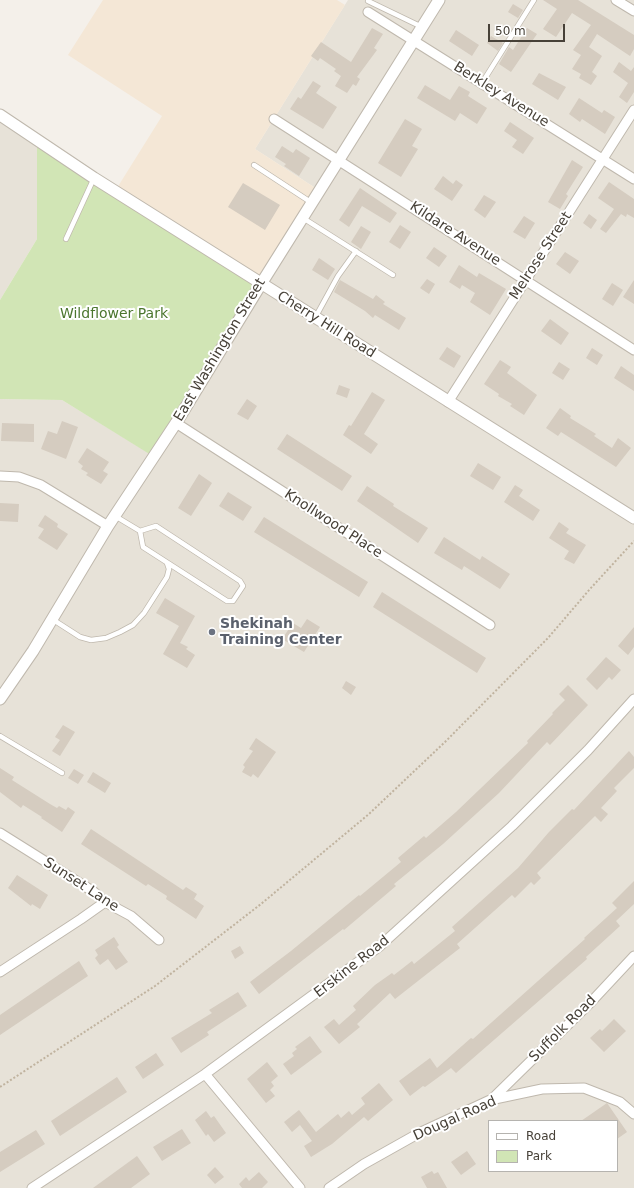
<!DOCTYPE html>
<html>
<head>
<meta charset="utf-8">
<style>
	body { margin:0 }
	#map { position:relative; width:634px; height:1188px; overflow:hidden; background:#f4f0ea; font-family:"DejaVu Sans",sans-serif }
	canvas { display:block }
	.legend { position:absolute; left:488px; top:1120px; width:130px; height:52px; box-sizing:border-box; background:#fff; border:1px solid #b5b3af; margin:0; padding:5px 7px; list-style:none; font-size:12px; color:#474138 }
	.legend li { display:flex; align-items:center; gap:8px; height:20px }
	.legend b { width:20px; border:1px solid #b5b3af }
	.scale { position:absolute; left:488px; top:24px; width:77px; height:18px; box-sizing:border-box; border:2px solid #474138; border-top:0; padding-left:5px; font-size:12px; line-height:14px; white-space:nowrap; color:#474138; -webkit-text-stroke:3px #fff; paint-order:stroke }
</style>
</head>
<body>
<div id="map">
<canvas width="634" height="1188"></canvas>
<ul class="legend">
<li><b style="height:5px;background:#fff"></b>Road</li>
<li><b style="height:11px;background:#d1e5b5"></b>Park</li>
</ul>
<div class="scale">50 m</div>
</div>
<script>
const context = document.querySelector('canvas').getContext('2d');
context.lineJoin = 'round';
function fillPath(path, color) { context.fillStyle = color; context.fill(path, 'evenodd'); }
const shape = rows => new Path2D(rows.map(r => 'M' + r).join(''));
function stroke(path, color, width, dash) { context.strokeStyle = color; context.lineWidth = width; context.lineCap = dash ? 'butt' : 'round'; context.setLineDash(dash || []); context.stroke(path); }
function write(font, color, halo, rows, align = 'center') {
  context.font = font + ' "DejaVu Sans",sans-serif'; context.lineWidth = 4; context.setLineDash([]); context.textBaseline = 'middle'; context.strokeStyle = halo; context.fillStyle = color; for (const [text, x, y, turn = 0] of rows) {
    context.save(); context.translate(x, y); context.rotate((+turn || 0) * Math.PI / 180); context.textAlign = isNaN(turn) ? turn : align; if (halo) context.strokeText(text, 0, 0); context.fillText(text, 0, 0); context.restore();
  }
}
const residential = shape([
	[348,0,634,0,634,1188,0,1188,0,399,62,400,157,458,317,189,255,149],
	[489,1121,617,1121,617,1171,489,1171],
	[0,121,37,143,37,239,0,300]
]);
const commercial = shape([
	[103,0,337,0,345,5,255,149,317,189,259,279,117,188,162,116,68,55]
]);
const green = shape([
	[37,143,257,286,151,455,62,400,0,399,0,300,37,239]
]);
const building = shape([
	[543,0,578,0,634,35,634,49,630,56,597,34,589,47,602,56,592,72,597,76,591,85,579,78,581,74,572,69,581,55,573,50,591,25,572,13,556,37,543,29,557,9],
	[513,4,523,10,518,18,508,12],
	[372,28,383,34,374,48,377,50,357,77,360,79,356,86,353,84,347,93,335,86,341,76,334,71,336,69,320,58,318,61,311,56,321,42,351,62],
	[527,28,537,34,511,72,499,64,509,47,513,50],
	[456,30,479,45,472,56,449,41],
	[491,36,503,43,498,51,487,43],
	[619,62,631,71,634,67,634,92,627,103,619,97,628,83,613,72],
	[539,73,566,87,558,100,532,84],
	[313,81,321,86,316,93,337,107,323,129,290,109,298,97,301,99],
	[425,85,450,100,459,86,470,92,468,96,487,108,477,124,460,113,455,121,417,98],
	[579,98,602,113,604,110,615,117,605,134,582,119,580,122,569,114],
	[405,119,422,129,412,146,418,149,401,177,378,163],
	[510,122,534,138,523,154,512,147,517,140,504,131],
	[282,146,293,153,296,149,310,158,299,176,284,166,286,164,275,157],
	[572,160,583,167,566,194,568,196,560,209,548,202],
	[443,176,453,184,456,180,463,185,452,201,434,189],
	[609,182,634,199,634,218,627,214,626,217,621,214,606,233,600,229,614,209,598,198],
	[243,183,280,205,265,230,228,207],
	[360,188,397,213,390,223,362,206,349,227,339,220],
	[484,195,496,202,485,218,474,210],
	[589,214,597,220,591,229,583,223],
	[524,216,535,223,525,239,513,232],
	[400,225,411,232,400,249,389,242],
	[361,226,371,232,361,249,351,242],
	[434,247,447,256,439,267,426,258],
	[565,252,579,261,570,274,556,264],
	[319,258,335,269,328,280,312,270],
	[459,265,477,277,479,273,506,289,490,315,470,302,475,293,462,285,460,289,449,282],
	[427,279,435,284,429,294,420,288],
	[340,280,373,299,376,295,385,302,383,304,406,318,399,330,375,315,373,318,365,311,334,292],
	[634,280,634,304,623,297],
	[612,283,623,290,613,306,602,299],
	[550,319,569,333,561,345,541,331],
	[447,347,461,356,454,368,439,359],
	[592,348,603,355,597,365,586,358],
	[500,360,511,367,507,373,537,395,524,415,510,406,512,404,498,396,499,394,484,384],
	[559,362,570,369,563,380,552,373],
	[621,366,634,375,634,391,614,378],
	[339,385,350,389,347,398,336,394],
	[372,392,385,400,364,434,378,444,371,454,343,435,349,425,351,426],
	[247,399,257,406,248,420,237,414],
	[560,408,571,416,570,418,596,434,594,436,612,448,618,438,631,448,616,467,561,432,558,436,546,428],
	[62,421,78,427,66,459,41,449,48,431,57,434],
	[2,423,34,424,34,442,1,441],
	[287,434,352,476,342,491,277,449],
	[87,448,109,462,103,471,108,474,101,484,86,475,88,473,81,469,83,466,78,462],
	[478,463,501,477,493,490,470,476],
	[199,474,212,483,191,516,178,508],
	[515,485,523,490,519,496,540,510,533,521,504,502],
	[367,486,394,504,393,506,428,528,418,543,357,501],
	[228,492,252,507,243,521,219,506],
	[0,503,19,504,18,522,0,521],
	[45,515,58,524,57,527,68,534,57,550,38,538,44,529,38,526],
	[264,517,368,582,359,597,254,532],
	[559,522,569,529,566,533,586,545,574,564,564,559,569,551,549,538],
	[444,537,480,560,482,556,510,574,500,589,464,566,462,570,434,553],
	[382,592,486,658,477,673,373,607],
	[165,598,195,616,180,643,188,647,186,649,195,655,187,668,163,654,179,626,156,613],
	[307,619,320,627,304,652,282,639,293,623,301,628],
	[634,627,634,647,628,655,618,646],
	[606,657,621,670,612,680,609,677,597,690,586,679],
	[346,681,356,687,351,695,342,688],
	[568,685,588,705,550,745,547,742,499,793,443,844,394,884,396,886,344,930,343,929,259,994,250,982,291,951,359,895,360,896,401,862,398,858,424,836,426,838,456,812,528,743,527,741,553,714,552,713,565,700,559,694],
	[63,725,75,732,60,756,52,751,60,740,55,737],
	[256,738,276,752,258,778,253,774,251,777,242,772,245,767,243,765,253,751,249,749],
	[629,751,634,757,634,768,614,788,617,791,601,808,608,814,601,822,595,816,537,873,541,878,534,885,531,882,515,898,512,895,457,944,460,948,395,999,390,993,357,1024,360,1027,339,1044,324,1027,334,1019,339,1025,356,1010,353,1006,375,985,392,973,394,975,412,961,414,964,455,931,452,927,518,868,549,832,572,809,574,810],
	[0,768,14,777,12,780,50,804,57,808,59,806,66,810,68,807,75,812,62,832,41,818,42,817,23,805,21,808,0,792],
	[74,769,84,775,78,784,68,778],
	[93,772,111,783,105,793,87,782],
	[91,829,183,890,186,887,197,894,194,899,204,906,196,919,166,899,167,896,148,884,146,886,81,844],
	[17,875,48,895,40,909,32,904,31,906,8,888],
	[634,881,634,904,616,921,620,926,586,957,587,959,456,1073,451,1068,425,1087,423,1086,410,1096,399,1081,430,1058,437,1068,471,1038,473,1039,585,939,584,938,617,908,612,903],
	[114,937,119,945,117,947,128,962,116,970,108,959,100,965,95,958,98,955,95,950],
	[240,946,244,953,235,959,231,951],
	[79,961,88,976,0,1035,0,1015],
	[238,992,247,1006,207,1032,209,1035,181,1053,171,1038,212,1013,209,1010],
	[614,1019,626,1031,604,1052,590,1038,600,1029,602,1031],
	[310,1036,322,1052,291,1075,283,1064,294,1056,292,1053,297,1049,295,1047],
	[156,1053,164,1065,143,1079,135,1067],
	[267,1062,278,1076,271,1082,274,1086,270,1090,275,1096,266,1103,247,1079],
	[117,1077,127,1092,60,1136,51,1121],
	[379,1083,393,1100,368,1121,364,1117,332,1144,311,1157,304,1146,312,1141,300,1125,292,1132,284,1122,299,1110,316,1132,338,1114,341,1118,349,1111,352,1115,365,1104,361,1098],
	[607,1103,627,1132,617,1139,617,1121,581,1121],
	[206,1111,211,1118,214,1116,226,1133,214,1142,208,1134,206,1136,195,1120],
	[182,1129,191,1143,162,1161,153,1147],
	[36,1130,45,1144,0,1172,0,1152],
	[467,1151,476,1164,461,1175,451,1162],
	[137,1156,150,1174,131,1188,93,1188],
	[215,1167,224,1177,215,1184,207,1175],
	[432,1171,434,1174,438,1172,447,1188,427,1188,421,1177],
	[259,1172,268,1182,262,1188,242,1188,239,1184,246,1177,249,1181]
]);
const path = shape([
	[0,1087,155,986,261,904,369,814,445,742,548,638,590,589,634,541]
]);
const service = shape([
	[368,1,422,27],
	[482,83,534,0],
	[254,165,312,203],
	[303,218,393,275],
	[66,239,94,178],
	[315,318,338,276,356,251],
	[115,516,140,531,143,547,227,601,233,601,243,586,240,581,156,526,140,531],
	[52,619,80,637,91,640,106,638,120,632,133,625,144,613,167,577,169,569,167,563],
	[0,736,62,773]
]);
const minor = shape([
	[616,0,634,11],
	[368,12,634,179],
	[274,119,634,350],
	[448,402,634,110],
	[176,423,490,625],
	[0,476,19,477,41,485,108,526],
	[0,833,94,892,105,902,131,916,159,940],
	[0,972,81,919,105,902],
	[205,1074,300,1188],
	[491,1100,592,1001,634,956],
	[32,1188,205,1074,380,946,512,826,588,750,634,699],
	[329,1188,364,1164,421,1132,490,1100,542,1089,584,1088,620,1102,634,1114]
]);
const tertiary = shape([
	[0,115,94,178,634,518],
	[0,699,33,651,108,526,176,423,261,284,439,0]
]);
const markers = [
	[212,632,4,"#6b7280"]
];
const streetNames = [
	["Berkley Avenue",501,95,32],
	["Kildare Avenue",455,234,33],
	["Melrose Street",541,256,-57],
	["Cherry Hill Road",326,325,32],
	["East Washington Street",220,350,-59],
	["Knollwood Place",333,524,33],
	["Sunset Lane",81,885,33],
	["Erskine Road",352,967,-38],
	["Suffolk Road",563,1029,-45],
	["Dougal Road",455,1119,-24]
];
const parkNames = [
	["Wildflower Park",114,314]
];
const worshipNames = [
	["Shekinah",220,624],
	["Training Center",220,640]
];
fillPath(residential, '#e7e2d8');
fillPath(commercial, '#f4e7d6');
fillPath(green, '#d1e5b5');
fillPath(building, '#d5ccc0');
stroke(service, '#bfb8ad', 6);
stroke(minor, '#bfb8ad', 11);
stroke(tertiary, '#bfb8ad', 13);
stroke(path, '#c0b39f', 2, [2, 2]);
stroke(service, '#fff', 4.5);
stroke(minor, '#fff', 9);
stroke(tertiary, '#fff', 11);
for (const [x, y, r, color] of markers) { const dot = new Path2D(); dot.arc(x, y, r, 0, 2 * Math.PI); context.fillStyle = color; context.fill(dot); stroke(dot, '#fff', 1.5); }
write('14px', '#474138', '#fff', streetNames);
write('14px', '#4b762e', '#fff', parkNames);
write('bold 14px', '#5b616d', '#fff', worshipNames, 'left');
</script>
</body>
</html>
